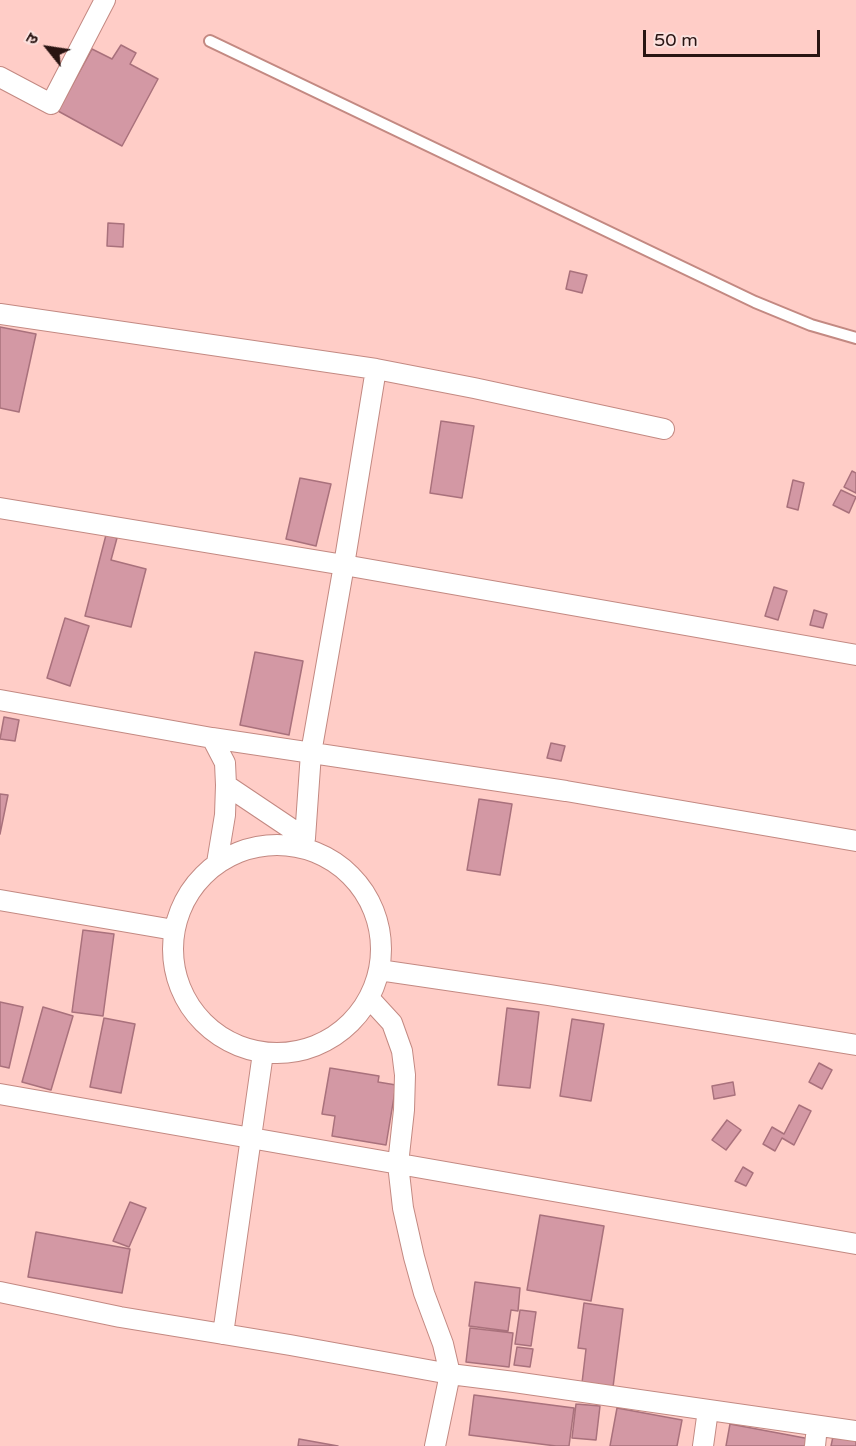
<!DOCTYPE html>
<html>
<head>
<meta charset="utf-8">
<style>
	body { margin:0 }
	#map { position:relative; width:856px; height:1446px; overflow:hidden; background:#ffcdc7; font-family:"Varela Round","Noto Sans Devanagari",sans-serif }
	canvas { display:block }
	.north { position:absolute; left:18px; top:18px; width:60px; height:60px; -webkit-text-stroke:4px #fbe1de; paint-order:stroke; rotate:300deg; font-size:16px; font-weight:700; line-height:24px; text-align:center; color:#291412 }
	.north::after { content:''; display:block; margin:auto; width:21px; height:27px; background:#291412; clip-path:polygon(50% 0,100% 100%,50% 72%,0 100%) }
	.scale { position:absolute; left:643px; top:30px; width:177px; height:27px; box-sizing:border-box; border:3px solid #291412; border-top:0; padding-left:8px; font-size:18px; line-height:21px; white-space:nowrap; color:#291412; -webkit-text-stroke:4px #fbe1de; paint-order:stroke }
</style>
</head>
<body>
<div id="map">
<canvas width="856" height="1446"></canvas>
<div class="north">उ</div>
<div class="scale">50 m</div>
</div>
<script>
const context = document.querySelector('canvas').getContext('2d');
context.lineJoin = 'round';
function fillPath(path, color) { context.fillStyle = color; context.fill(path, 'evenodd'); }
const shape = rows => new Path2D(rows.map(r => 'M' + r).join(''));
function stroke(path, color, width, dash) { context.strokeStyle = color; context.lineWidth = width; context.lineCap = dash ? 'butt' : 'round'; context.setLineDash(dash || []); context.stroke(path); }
const building = shape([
	[121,45,136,53,130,64,158,79,122,146,58,111,92,49,112,59,121,45],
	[108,223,124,224,123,247,107,246,108,223],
	[570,271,587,275,582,293,566,289,570,271],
	[0,327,36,334,19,412,0,408,0,327],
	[441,421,474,426,462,498,430,493,441,421],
	[852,471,856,473,856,493,844,487,852,471],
	[300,478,331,484,316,546,286,539,300,478],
	[793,480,804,483,798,510,787,507,793,480],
	[841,490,856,497,849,513,833,505,841,490],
	[106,535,117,538,111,560,146,569,131,627,85,616,106,535],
	[774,587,787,591,778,620,765,616,774,587],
	[814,610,827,614,823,628,810,625,814,610],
	[65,618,89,626,70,686,47,678,65,618],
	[255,652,303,661,289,735,240,725,255,652],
	[4,717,19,720,15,741,0,739,4,717],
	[551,743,565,746,561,761,547,758,551,743],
	[0,794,8,795,0,834,0,794],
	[479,799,512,804,500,875,467,870,479,799],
	[83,930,114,934,103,1016,72,1012,83,930],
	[0,1002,23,1007,9,1068,0,1066,0,1002],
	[43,1007,73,1016,51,1090,22,1082,43,1007],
	[507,1008,539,1012,530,1088,498,1085,507,1008],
	[104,1018,135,1024,121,1093,90,1087,104,1018],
	[572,1019,604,1024,591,1101,560,1096,572,1019],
	[819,1063,832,1070,822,1089,809,1082,819,1063],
	[330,1068,379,1076,378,1082,396,1085,386,1145,332,1136,335,1116,322,1114,330,1068],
	[733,1082,735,1095,714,1099,712,1086,733,1082],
	[799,1105,811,1111,794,1145,782,1138,775,1151,763,1144,772,1127,784,1134,799,1105],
	[727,1120,741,1130,726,1150,712,1140,727,1120],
	[743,1167,753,1173,746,1186,735,1181,743,1167],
	[130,1202,146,1208,129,1247,113,1241,130,1202],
	[540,1215,604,1226,591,1301,527,1290,540,1215],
	[36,1232,130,1249,122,1293,28,1277,36,1232],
	[475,1282,520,1288,518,1311,511,1310,508,1331,469,1326,475,1282],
	[584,1303,623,1309,613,1387,582,1383,586,1349,578,1348,584,1303],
	[520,1310,536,1312,531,1346,515,1344,520,1310],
	[470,1328,513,1333,509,1367,466,1362,470,1328],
	[517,1347,533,1349,530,1367,514,1365,517,1347],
	[474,1395,574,1408,569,1446,556,1446,469,1435,474,1395],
	[576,1404,600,1406,596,1440,572,1438,576,1404],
	[617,1408,682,1420,677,1446,610,1446,617,1408],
	[730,1424,810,1439,809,1446,726,1446,730,1424],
	[834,1432,856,1436,856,1446,831,1446,834,1432],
	[299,1439,338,1446,298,1446,299,1439]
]);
const lane = shape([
	[210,41,755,302,811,325,856,338]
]);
const street = shape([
	[0,77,51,104,105,0],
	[0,314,376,369,474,388,664,429],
	[0,508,344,565,856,655],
	[0,700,212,738,566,791,856,841],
	[212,738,225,763,226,785,225,815,217,863],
	[226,785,305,838],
	'173 949a104 104 0 1 1 208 0a104 104 0 1 1-208 0Z',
	[303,847,305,838,311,753,344,565,376,369],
	[0,900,174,930],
	[379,970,549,995,856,1045],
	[369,998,392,1023,402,1051,405,1075,404,1110,398,1164,403,1208,414,1257,424,1293,443,1344,450,1374,435,1446],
	[0,1094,856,1244],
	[0,1292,120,1317,290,1345,450,1374,514,1382,856,1431],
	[223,1334,263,1053],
	[703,1446,708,1410],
	[815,1446,817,1426]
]);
fillPath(building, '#d398a4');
stroke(building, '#a9717c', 1.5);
stroke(lane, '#c38982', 14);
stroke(street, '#c38982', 22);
stroke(lane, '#fff', 10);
stroke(street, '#fff', 20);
</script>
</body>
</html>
